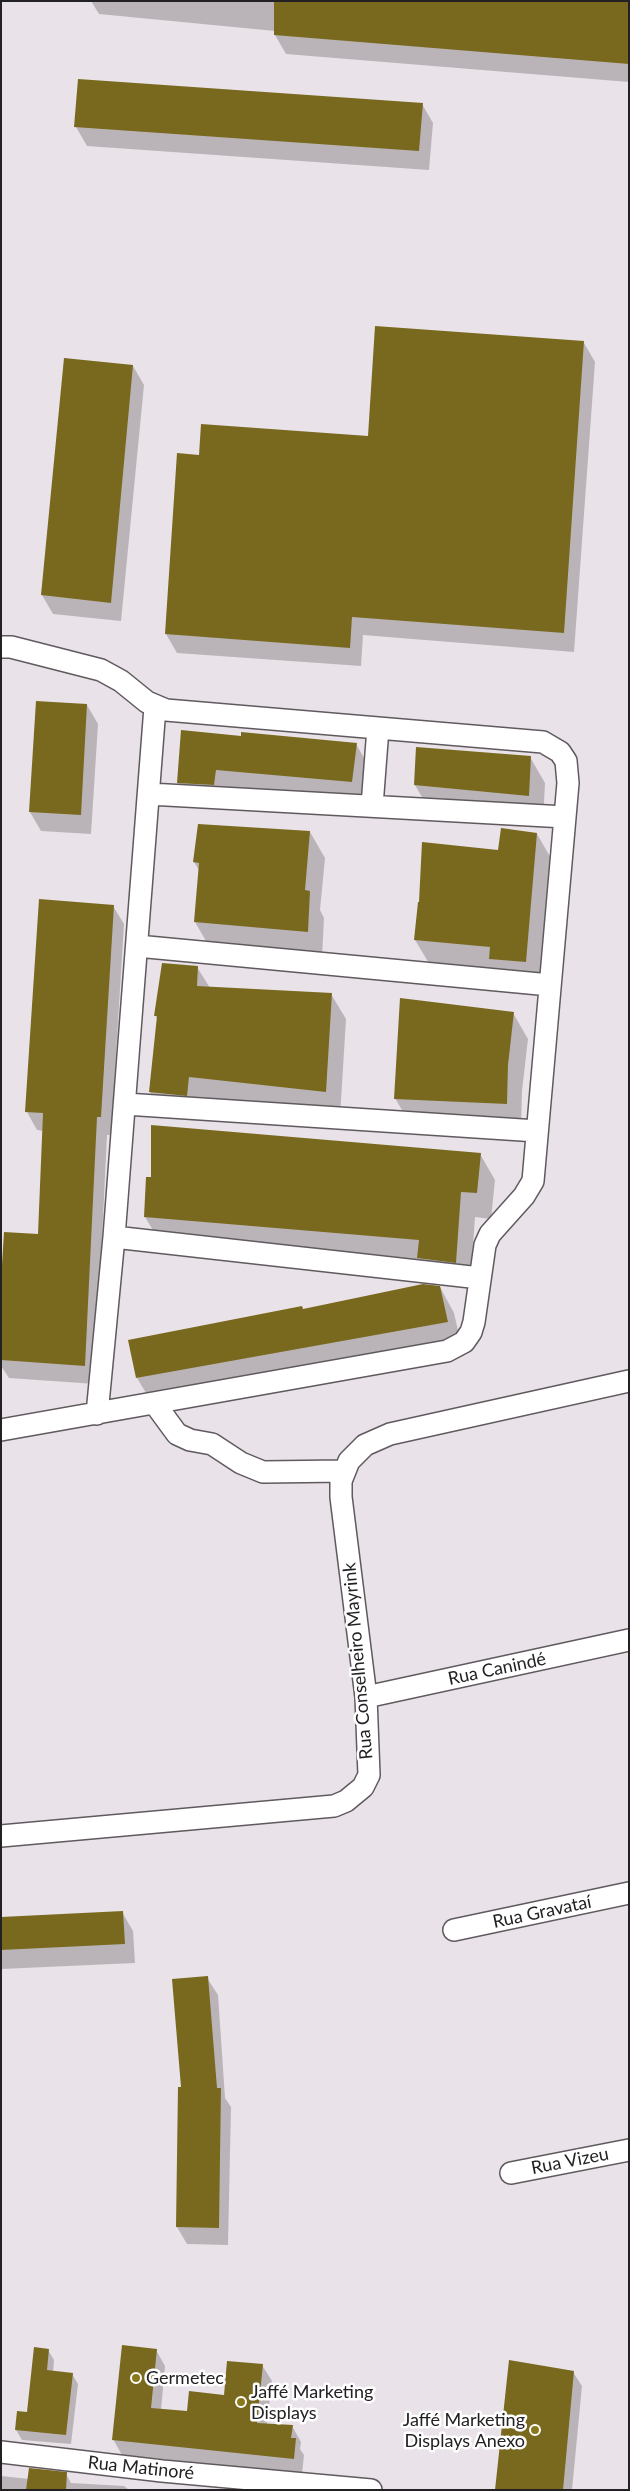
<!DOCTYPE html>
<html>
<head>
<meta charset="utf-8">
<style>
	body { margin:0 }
	#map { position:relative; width:630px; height:2491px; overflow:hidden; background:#e9e2e8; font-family:Lato,sans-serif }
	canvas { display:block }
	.frame { position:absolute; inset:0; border:2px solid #232123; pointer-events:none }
</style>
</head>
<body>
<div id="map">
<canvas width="630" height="2491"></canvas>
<div class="frame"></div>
</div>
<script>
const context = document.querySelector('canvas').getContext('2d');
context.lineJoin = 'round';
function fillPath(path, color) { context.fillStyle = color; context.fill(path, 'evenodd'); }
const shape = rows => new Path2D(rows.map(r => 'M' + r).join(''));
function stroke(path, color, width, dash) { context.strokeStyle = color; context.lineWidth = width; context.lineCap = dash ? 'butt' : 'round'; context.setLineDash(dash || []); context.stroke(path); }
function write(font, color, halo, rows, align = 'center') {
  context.font = font + ' Lato,sans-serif'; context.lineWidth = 5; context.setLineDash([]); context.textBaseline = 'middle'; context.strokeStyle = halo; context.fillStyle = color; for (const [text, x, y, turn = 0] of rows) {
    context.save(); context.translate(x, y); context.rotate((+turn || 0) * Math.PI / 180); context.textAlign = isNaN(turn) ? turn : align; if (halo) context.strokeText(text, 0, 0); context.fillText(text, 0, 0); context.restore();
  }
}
const shadow = shape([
	[91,1,629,1,629,82,286,54,275,35,275,31,99,14],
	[422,104,433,123,429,170,87,146,76,127],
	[584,343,595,362,574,652,363,635,361,666,177,653,166,634,200,456,369,438],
	[133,366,144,385,121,621,53,614,42,595],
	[87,705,98,724,91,834,41,831,30,812],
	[242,738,356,744,371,770,367,807,230,795,228,810,193,808,178,783],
	[418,748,530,757,545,783,543,822,430,811,415,785],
	[310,832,325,858,320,910,324,918,322,957,210,948,195,922,200,872,194,862],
	[537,834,552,860,540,988,430,965,415,940,499,851],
	[113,906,124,924,111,1135,107,1135,95,1384,9,1378,1,1366,1,1302,39,1236,44,1131,37,1130,27,1112],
	[197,967,210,988,331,994,346,1019,340,1117,203,1102,201,1121,165,1118,150,1092,158,1020,155,1015],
	[513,1013,528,1039,522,1091,521,1129,410,1124,395,1098],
	[480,1154,495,1180,491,1219,475,1217,470,1288,433,1284,422,1264,160,1242,145,1217],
	[440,1287,454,1313,462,1348,152,1403,137,1378,303,1310],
	[122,1912,133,1931,135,1963,1,1969,1,1918],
	[207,1978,218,1995,225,2098,231,2107,228,2245,187,2244,177,2227,182,2089],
	[48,2350,54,2360,53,2372,72,2374,78,2384,71,2444,22,2440,16,2430,28,2413],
	[156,2350,165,2366,161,2410,188,2412,225,2396,262,2365,272,2381,267,2424,292,2426,301,2442,300,2449,304,2455,302,2474,122,2455,113,2439],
	[573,2372,582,2386,572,2490,496,2490],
	[66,2474,71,2483,124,2486,129,2490,1,2490,1,2476,29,2479]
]);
const building = shape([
	[274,1,629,1,629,64,274,35],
	[78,79,423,103,419,151,74,127],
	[375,326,584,341,564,633,352,617,350,648,165,634,177,453,199,455,201,424,368,436],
	[64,358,133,365,111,603,41,595],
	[36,701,87,704,81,815,29,812],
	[181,730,241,736,241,732,357,743,352,782,216,770,214,785,177,783],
	[416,747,531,756,529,796,414,785],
	[198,824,310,831,305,890,310,891,308,932,194,922,199,863,193,862],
	[501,828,537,833,526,962,489,959,490,947,414,940,418,902,419,902,422,842,498,850],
	[39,899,114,905,101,1117,97,1117,85,1366,1,1360,1,1281,4,1232,38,1234,43,1113,25,1112],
	[162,963,198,966,197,986,332,993,326,1092,189,1077,187,1096,149,1092,157,1016,154,1016],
	[400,998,514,1012,508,1065,507,1104,394,1099],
	[151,1125,481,1153,477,1193,461,1192,456,1263,417,1258,419,1240,144,1217,146,1177,151,1177],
	[423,1284,440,1286,448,1322,136,1378,128,1340,302,1306,303,1309],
	[123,1911,125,1944,1,1950,1,1917],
	[208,1976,217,2088,221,2088,219,2228,176,2227,178,2087,181,2087,172,1979],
	[122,2345,157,2349,151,2408,187,2411,189,2391,224,2395,227,2361,263,2364,257,2423,293,2425,291,2438,296,2438,294,2459,112,2440],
	[34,2347,49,2349,47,2370,73,2373,66,2435,15,2430,17,2411,27,2412],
	[509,2360,574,2371,563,2490,495,2490],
	[29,2468,67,2472,66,2490,26,2490]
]);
const minor = shape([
	[1,647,11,647,101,670,121,681,147,702,166,710,543,742,560,752,566,761,568,783,533,1181,524,1196,490,1234,485,1245,474,1322,471,1332,464,1342,447,1351,1,1430],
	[149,794,565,817],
	[372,806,378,728],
	[137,946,550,985],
	[125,1104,537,1131],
	[114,1237,480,1278],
	[155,1404,177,1434,190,1440,212,1444,241,1463,263,1472,345,1471],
	[97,1414,114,1237,155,707],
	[366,1697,629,1640],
	[1,1836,334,1806,346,1801,363,1787,369,1775,366,1697,341,1497,341,1481,349,1461,365,1445,390,1434,629,1381],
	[454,1930,629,1893],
	[511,2173,629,2150],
	[1,2452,162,2471,371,2490]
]);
const markers = [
	[136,2378,5,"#8b781c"],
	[241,2402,5,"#8b781c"],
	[535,2430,5,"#8b781c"]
];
const streetNames = [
	["Rua Conselheiro Mayrink",358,1661,-95],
	["Rua Canindé",497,1669,-12],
	["Rua Gravataí",542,1912,-12],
	["Rua Vizeu",570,2161,-11],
	["Rua Matinoré",141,2468,6]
];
const poiNames = [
	["Germetec",146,2378],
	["Jaffé Marketing",251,2392],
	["Displays",251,2413],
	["Jaffé Marketing",525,2420,"right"],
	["Displays Anexo",525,2441,"right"]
];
fillPath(shadow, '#0003');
fillPath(building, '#79691e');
stroke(minor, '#605a5f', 24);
stroke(minor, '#fff', 21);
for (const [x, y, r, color] of markers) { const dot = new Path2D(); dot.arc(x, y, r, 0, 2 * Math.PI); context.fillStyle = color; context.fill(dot); stroke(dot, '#fff', 2); }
write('18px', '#232123', '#fff', streetNames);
write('18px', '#232123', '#fff', poiNames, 'left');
</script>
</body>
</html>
